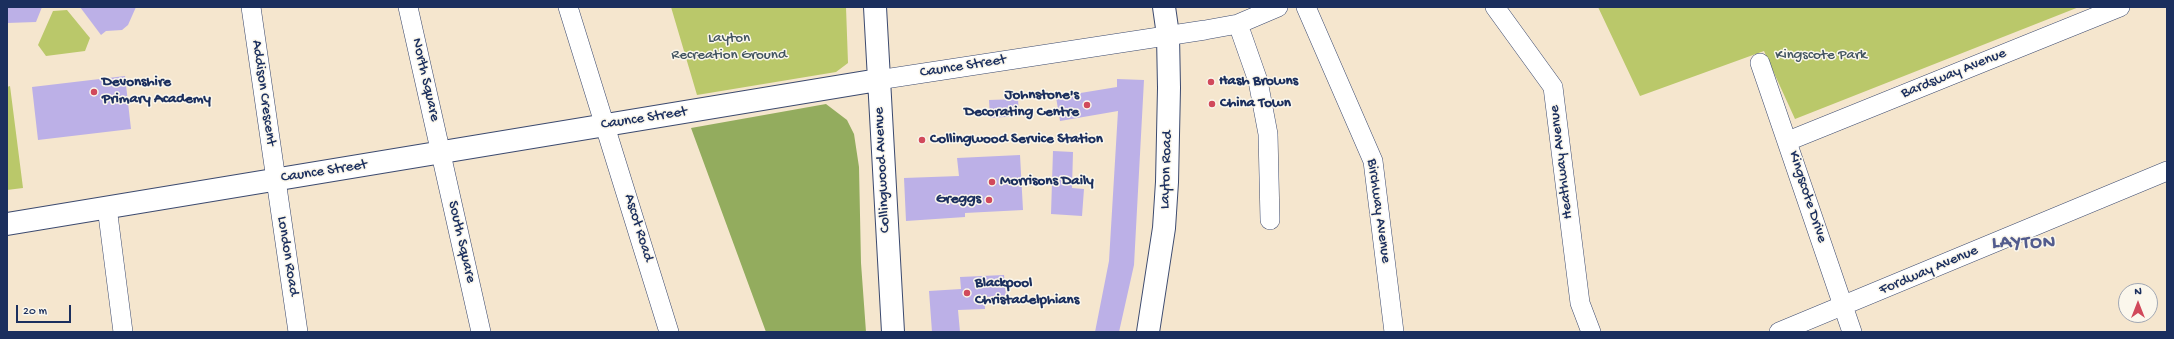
<!DOCTYPE html>
<html>
<head>
<meta charset="utf-8">
<style>
	body { margin:0 }
	#map { position:relative; width:2174px; height:339px; overflow:hidden; background:#f5e6ce; font-family:"Gochi Hand",sans-serif }
	canvas { display:block }
	.frame { position:absolute; inset:0; border:8px solid #1b2f5e; pointer-events:none }
	.north { position:absolute; left:2118px; top:283px; width:40px; height:40px; box-sizing:border-box; background:#fbf7ec; border:1px solid #a1a7b3; border-radius:50%; rotate:0deg; font-size:11px; font-weight:700; line-height:16px; text-align:center; color:#1b2f5e }
	.north::after { content:''; display:block; margin:auto; width:14px; height:18px; background:#d1495b; clip-path:polygon(50% 0,100% 100%,50% 72%,0 100%) }
	.scale { position:absolute; left:16px; top:305px; width:55px; height:18px; box-sizing:border-box; border:2px solid #1b2f5e; border-top:0; padding-left:5px; font-size:12px; line-height:14px; white-space:nowrap; color:#1b2f5e; -webkit-text-stroke:3px #fbf7ec; paint-order:stroke }
</style>
</head>
<body>
<div id="map">
<canvas width="2174" height="339"></canvas>
<div class="frame"></div>
<div class="north">N</div>
<div class="scale">20 m</div>
</div>
<script>
const context = document.querySelector('canvas').getContext('2d');
context.lineJoin = 'round';
function fillPath(path, color) { context.fillStyle = color; context.fill(path, 'evenodd'); }
const shape = rows => new Path2D(rows.map(r => 'M' + r).join(''));
function stroke(path, color, width, dash) { context.strokeStyle = color; context.lineWidth = width; context.lineCap = dash ? 'butt' : 'round'; context.setLineDash(dash || []); context.stroke(path); }
function write(font, color, halo, rows, align = 'center') {
  context.font = font + ' "Gochi Hand",sans-serif'; context.lineWidth = 3; context.setLineDash([]); context.textBaseline = 'middle'; context.strokeStyle = halo; context.fillStyle = color; for (const [text, x, y, turn = 0] of rows) {
    context.save(); context.translate(x, y); context.rotate((+turn || 0) * Math.PI / 180); context.textAlign = isNaN(turn) ? turn : align; if (halo) context.strokeText(text, 0, 0); context.fillText(text, 0, 0); context.restore();
  }
}
const green = shape([
	[671,7,846,7,848,63,836,72,697,95],
	[1598,7,2079,7,1795,119,1764,51,1640,96],
	[67,10,90,38,85,51,46,56,38,45,53,11],
	[10,86,23,188,7,190,7,87]
]);
const forest = shape([
	[826,104,847,120,854,134,859,167,861,263,866,332,766,332,691,128]
]);
const building = shape([
	[7,7,42,7,36,22,7,23],
	[80,7,136,7,128,25,122,30,106,31,101,35],
	[125,76,131,129,38,140,32,87],
	[1117,79,1144,80,1134,265,1119,332,1095,332,1109,261,1118,111,1060,121,1056,97,1117,87],
	[1018,99,1019,116,990,118,989,100],
	[1053,151,1073,152,1072,188,1084,189,1082,216,1051,214],
	[1020,155,1023,210,965,213,965,217,906,221,904,178,959,176,957,158],
	[1004,275,1006,296,984,297,985,309,958,310,960,332,932,332,929,291,961,289,960,277]
]);
const minor = shape([
	[251,7,298,332],
	[408,7,481,332],
	[568,7,669,332],
	[1306,7,1373,161,1394,332],
	[1495,7,1553,87,1580,303,1591,332],
	[1238,24,1258,81,1268,134,1270,220],
	[1760,63,1852,332],
	[878,80,1205,30,1238,24,1278,7],
	[1788,141,2120,7],
	[107,207,123,332],
	[1779,332,2167,171]
]);
const tertiary = shape([
	[875,7,893,332],
	[7,224,878,80],
	[1148,332,1164,228,1167,182,1169,88,1168,35,1164,7]
]);
const markers = [
	[1211,82,4,"#d1495b"],
	[94,92,4,"#d1495b"],
	[1212,104,4,"#d1495b"],
	[1087,105,4,"#d1495b"],
	[922,140,4,"#d1495b"],
	[992,182,4,"#d1495b"],
	[989,200,4,"#d1495b"],
	[967,293,4,"#d1495b"]
];
const parkNames = [
	["Layton",729,39],
	["Recreation Ground",729,56],
	["Kingscote Park",1821,56]
];
const streetNames = [
	["Caunce Street",963,67,-9],
	["Bardsway Avenue",1954,74,-22],
	["North Square",425,80,77],
	["Addison Crescent",263,93,82],
	["Caunce Street",644,119,-9],
	["Heathway Avenue",1562,162,-97],
	["Collingwood Avenue",883,170,-93],
	["Layton Road",1167,170,-88],
	["Caunce Street",324,172,-9],
	["Kingscote Drive",1807,197,72],
	["Birchway Avenue",1378,211,82],
	["Ascot Road",638,228,73],
	["South Square",461,242,77],
	["London Road",287,256,81],
	["Fordway Avenue",1929,271,-23]
];
const poiNames = [
	["Hash Browns",1219,82],
	["Devonshire",102,83],
	["Primary Academy",102,100],
	["Johnstone's",1079,96,"right"],
	["Decorating Centre",1079,113,"right"],
	["China Town",1220,104],
	["Collingwood Service Station",930,140],
	["Morrisons Daily",1000,182],
	["Greggs",981,200,"right"],
	["Blackpool",975,284],
	["Christadelphians",975,301]
];
const districtNames = [
	["LAYTON",2024,244]
];
fillPath(green, '#bac86a');
fillPath(forest, '#93ac5e');
fillPath(building, '#bcb0e7');
stroke(minor, '#3c4a6f', 20);
stroke(tertiary, '#3c4a6f', 24);
stroke(minor, '#fff', 19);
stroke(tertiary, '#fff', 22);
for (const [x, y, r, color] of markers) { const dot = new Path2D(); dot.arc(x, y, r, 0, 2 * Math.PI); context.fillStyle = color; context.fill(dot); stroke(dot, '#fbf7ec', 1.5); }
write('15px', '#435561', '#fbf7ec', parkNames);
write('15px', '#1b2f5e', '#fbf7ec', streetNames);
write('bold 15px', '#1b2f5e', '#fbf7ec', poiNames, 'left');
context.letterSpacing = '1px';
write('bold 19px', '#535c8e', '#fbf7ec', districtNames);
context.letterSpacing = '0px';
</script>
</body>
</html>
